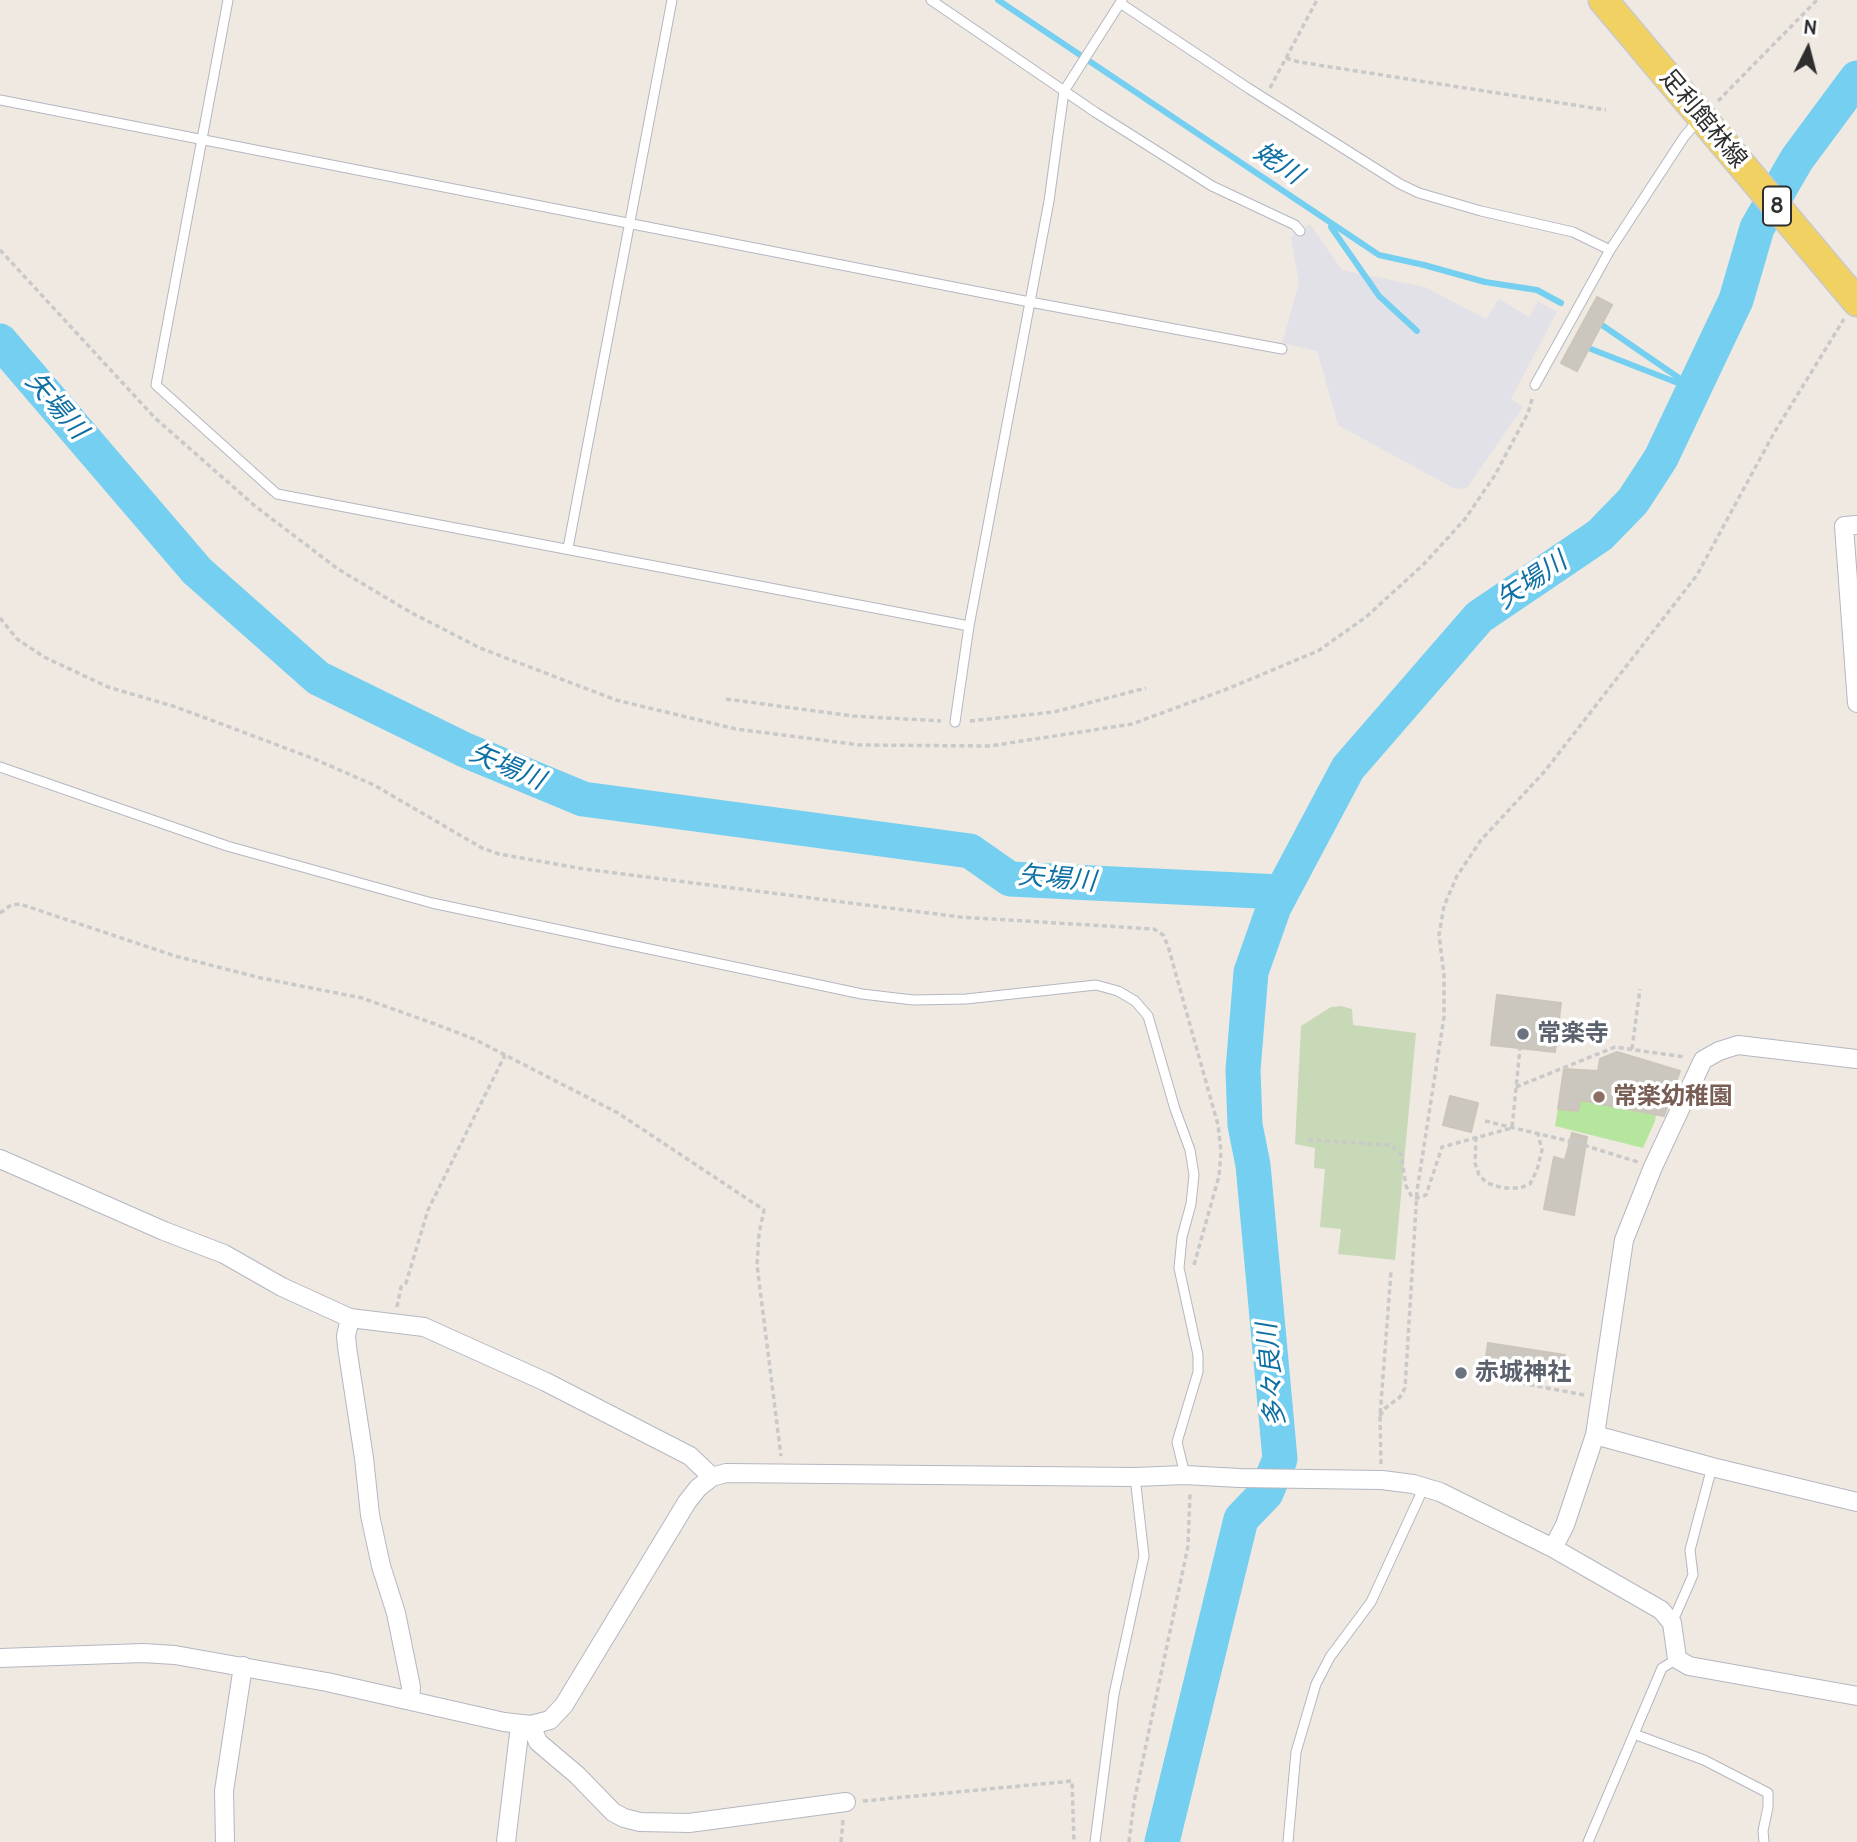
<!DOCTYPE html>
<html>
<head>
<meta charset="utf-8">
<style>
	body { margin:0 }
	#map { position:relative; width:1857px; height:1842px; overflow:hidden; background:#efe9e1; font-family:Cabin,sans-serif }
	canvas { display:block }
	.north { position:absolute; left:1773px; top:14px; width:70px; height:70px; -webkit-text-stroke:5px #fff; paint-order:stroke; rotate:6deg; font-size:19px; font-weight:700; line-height:28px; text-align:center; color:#2e2e2e }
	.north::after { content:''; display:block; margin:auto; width:24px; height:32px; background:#2e2e2e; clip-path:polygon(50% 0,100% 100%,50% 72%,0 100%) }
</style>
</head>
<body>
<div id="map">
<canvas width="1857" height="1842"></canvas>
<div class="north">N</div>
</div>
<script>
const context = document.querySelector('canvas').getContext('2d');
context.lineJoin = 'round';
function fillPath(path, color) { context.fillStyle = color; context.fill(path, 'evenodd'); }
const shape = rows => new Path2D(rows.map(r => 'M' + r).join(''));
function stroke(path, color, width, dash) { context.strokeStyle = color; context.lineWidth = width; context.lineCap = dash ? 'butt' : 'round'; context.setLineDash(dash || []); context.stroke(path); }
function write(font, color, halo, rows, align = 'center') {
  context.font = font + ' Cabin,"Noto Sans JP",sans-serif'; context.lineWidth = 7; context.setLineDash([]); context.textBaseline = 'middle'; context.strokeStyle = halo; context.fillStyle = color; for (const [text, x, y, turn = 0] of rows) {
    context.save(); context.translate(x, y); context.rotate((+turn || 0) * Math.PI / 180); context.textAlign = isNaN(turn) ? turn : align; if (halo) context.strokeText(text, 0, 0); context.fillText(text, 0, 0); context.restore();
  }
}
const industrial = shape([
	[1310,224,1342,270,1425,287,1486,319,1499,299,1529,317,1538,301,1557,312,1511,399,1523,407,1467,488,1455,489,1338,425,1317,351,1282,343,1299,283,1291,237]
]);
const green = shape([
	[1580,1100,1656,1115,1655,1121,1643,1148,1555,1126,1558,1109,1578,1111]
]);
const cemetery = shape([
	[1341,1006,1352,1009,1353,1025,1416,1033,1395,1260,1338,1254,1341,1229,1320,1227,1325,1169,1314,1168,1315,1148,1295,1144,1301,1026,1331,1007]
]);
const stream = shape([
	[998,0,1379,255,1424,265,1485,282,1537,290,1561,303],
	[1331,227,1379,296,1417,331],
	[1602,325,1695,389],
	[1591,349,1683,385]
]);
const river = shape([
	[0,341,197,571,318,678,465,750,583,799,970,851,1010,879,1280,892],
	[1162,1842,1241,1519,1266,1493,1280,1459,1253,1165,1245,1125,1243,1070,1251,972,1274,907,1348,768,1479,617,1600,535,1633,501,1661,458,1736,300,1757,228,1797,159,1857,78]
]);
const building = shape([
	[1597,297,1612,305,1577,371,1561,363,1597,297],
	[1497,995,1561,1003,1555,1052,1491,1045,1497,995],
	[1617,1052,1680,1071,1664,1116,1580,1100,1578,1111,1558,1109,1564,1069,1598,1071,1600,1059,1617,1052],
	[1450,1096,1478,1103,1471,1132,1443,1125,1450,1096],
	[1572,1133,1587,1137,1574,1215,1544,1209,1554,1157,1565,1160,1572,1133],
	[1488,1343,1565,1355,1561,1379,1504,1370,1505,1361,1486,1357,1488,1343]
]);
const path = shape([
	[1286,58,1299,62,1606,110],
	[1270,88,1317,0],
	[1718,101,1817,0],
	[0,250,155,418,255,506,338,569,410,612,480,648,616,700,736,729,860,745,990,746,1132,724,1227,689,1318,651,1366,617,1424,564,1465,519,1495,475,1528,413,1533,396],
	[0,618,17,639,44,657,108,687,176,707,312,758,374,785,482,848,499,854,584,869,960,917,1154,929,1163,935,1168,946,1218,1125,1221,1152,1219,1176,1194,1265],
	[726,699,853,716,941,721],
	[970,721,1054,712,1146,688],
	[0,913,11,905,20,904,175,956,261,978,362,998,435,1024,474,1039,618,1113,764,1210,759,1234,757,1265,781,1456],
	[1632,1049,1640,989],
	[1516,1087,1615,1047,1684,1057],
	[1485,1121,1577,1143,1638,1162],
	[1476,1137,1475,1163,1479,1175,1487,1183,1503,1188,1520,1188,1530,1184,1537,1170,1542,1150,1538,1134],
	[1308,1140,1391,1145,1401,1154,1406,1186,1412,1197,1417,1198,1426,1195,1442,1147,1512,1128,1520,1048],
	[397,1307,401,1287,406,1283,428,1210,505,1055],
	[1479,1375,1584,1395],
	[1380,1416,1384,1409,1400,1397,1405,1388,1417,1191,1444,1017,1444,975,1439,935,1444,906,1457,876,1481,840,1545,771,1697,575,1774,433,1844,319],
	[1381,1464,1380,1416,1391,1272],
	[863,1801,1072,1781,1074,1842],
	[841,1842,843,1820],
	[1129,1842,1134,1802,1188,1546,1190,1493]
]);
const lane = shape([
	[228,0,156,385,277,494,969,626],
	[931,0,1095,112,1212,186,1295,225,1300,231],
	[1120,3,1248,88,1400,184,1419,193,1481,211,1573,232,1610,250],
	[0,100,1030,302,1282,349],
	[1535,385,1610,250,1684,137,1699,119],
	[568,548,672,0],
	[955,722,969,626,1049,201,1064,91,1122,0],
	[0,767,227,846,432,903,862,994,913,1000,966,999,1096,985,1118,991,1135,1001,1148,1016,1175,1109,1190,1150,1194,1175,1191,1204,1182,1237,1179,1268,1198,1355,1198,1372,1177,1442,1185,1475],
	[1672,1623,1693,1575,1690,1550,1712,1467],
	[1634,1734,1704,1760,1768,1793,1768,1807,1763,1831,1764,1842],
	[1095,1842,1114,1694,1144,1556,1135,1477],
	[1288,1842,1296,1752,1316,1684,1330,1657,1371,1602,1424,1487],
	[1588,1842,1662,1668,1677,1659]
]);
const street = shape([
	[1857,525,1844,526,1857,703],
	[0,1159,164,1231,224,1254,282,1287,350,1318,424,1327,546,1382,690,1456,712,1477],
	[350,1318,346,1336,347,1347,364,1458,370,1515,381,1566,396,1613,411,1687,410,1699],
	[1595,1435,1712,1467,1857,1502],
	[1553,1548,1565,1525,1595,1435,1624,1240,1653,1167,1703,1060,1719,1051,1738,1045,1857,1059],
	[0,1658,143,1653,175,1655,327,1682,504,1722,531,1725,550,1720,564,1705,687,1502,698,1488,712,1477,726,1473,1135,1477,1185,1475,1239,1478,1382,1480,1413,1484,1440,1492,1553,1548,1661,1610,1672,1623,1677,1659,1689,1666,1857,1696],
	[531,1725,538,1742,577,1775,613,1812,624,1818,640,1822,689,1823,846,1802],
	[225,1842,224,1791,243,1666],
	[506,1842,520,1725]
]);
const primary = shape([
	[1603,0,1857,302]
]);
const markers = [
	[1523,1034,7,"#6b7280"],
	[1599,1097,7,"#8d6e63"],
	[1461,1373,7,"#6b7280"]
];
const shields = [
	[1777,206,28]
];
const shieldNames = [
	["8",1777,206]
];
const streetNames = [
	["足利館林線",1703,119,50]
];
const worshipNames = [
	["常楽寺",1537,1034],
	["赤城神社",1475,1373]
];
const educationNames = [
	["常楽幼稚園",1613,1097]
];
const waterNames = [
	["姥川",1278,164,34],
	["矢場川",56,406,49],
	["矢場川",1532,581,-34],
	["矢場川",507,767,23],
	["矢場川",1057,879,5],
	["多々良川",1272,1375,-95]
];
fillPath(industrial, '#e3e1e8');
fillPath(green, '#b6e59e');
fillPath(cemetery, '#c8d9b8');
stroke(stream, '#75cff0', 6);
stroke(river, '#75cff0', 35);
fillPath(building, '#cbc7bf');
stroke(building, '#cbc5ba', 2);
stroke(lane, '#b4b7c1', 11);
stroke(street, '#b4b7c1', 20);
stroke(primary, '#c9c9c9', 31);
stroke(path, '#c9c9c9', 3.5, [5, 3.5]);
stroke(lane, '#fff', 9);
stroke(street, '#fff', 18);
stroke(primary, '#f2d163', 28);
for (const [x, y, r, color] of markers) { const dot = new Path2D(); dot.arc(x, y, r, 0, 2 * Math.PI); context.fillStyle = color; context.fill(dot); stroke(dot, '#fff', 2.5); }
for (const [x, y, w] of shields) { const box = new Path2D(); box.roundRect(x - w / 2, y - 19.5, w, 39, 5); context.fillStyle = '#fff'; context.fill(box); stroke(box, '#2e2e2e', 2); }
write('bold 23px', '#2e2e2e', null, shieldNames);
write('24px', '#2e2e2e', '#fff', streetNames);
write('bold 24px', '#5b616d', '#fff', worshipNames, 'left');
write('bold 24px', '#785e54', '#fff', educationNames, 'left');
write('italic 26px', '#0d6fa3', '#fff', waterNames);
</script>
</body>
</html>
